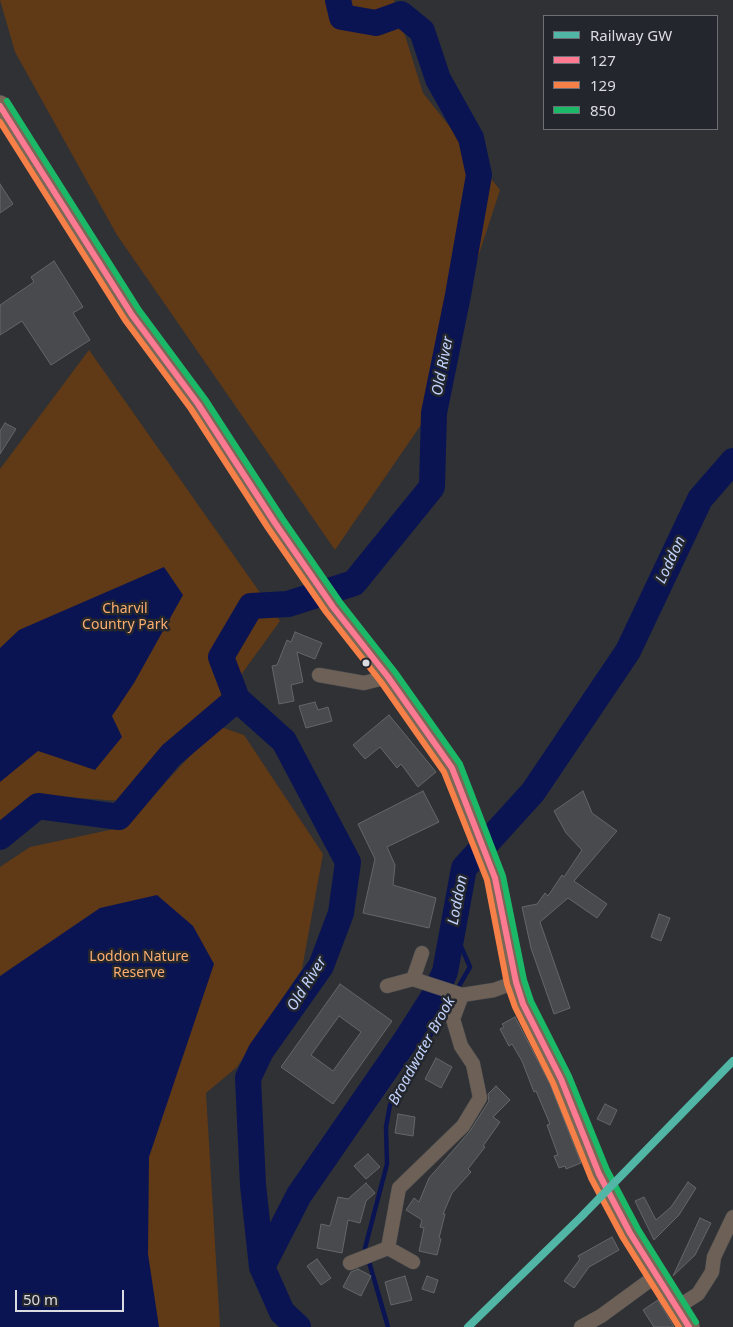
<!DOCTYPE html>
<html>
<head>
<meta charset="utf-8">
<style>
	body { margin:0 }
	#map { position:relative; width:733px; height:1327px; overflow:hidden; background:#2f3135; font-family:"Noto Sans",sans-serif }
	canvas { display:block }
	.legend { position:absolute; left:543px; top:15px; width:175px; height:115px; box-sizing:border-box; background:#23262d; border:1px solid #6c6f75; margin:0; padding:6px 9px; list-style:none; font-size:15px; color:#dadce1 }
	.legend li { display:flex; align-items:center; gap:10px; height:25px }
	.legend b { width:25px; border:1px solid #6c6f75 }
	.scale { position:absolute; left:15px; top:1290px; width:109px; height:22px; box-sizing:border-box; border:2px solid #dadce1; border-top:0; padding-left:6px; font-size:15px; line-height:18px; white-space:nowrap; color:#dadce1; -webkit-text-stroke:4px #23262d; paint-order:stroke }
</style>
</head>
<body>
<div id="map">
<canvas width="733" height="1327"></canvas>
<ul class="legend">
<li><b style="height:6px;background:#51b6a5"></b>Railway GW</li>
<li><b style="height:6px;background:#fe7a93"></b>127</li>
<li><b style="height:6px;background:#f78048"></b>129</li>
<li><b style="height:6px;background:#1ab867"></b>850</li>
</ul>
<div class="scale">50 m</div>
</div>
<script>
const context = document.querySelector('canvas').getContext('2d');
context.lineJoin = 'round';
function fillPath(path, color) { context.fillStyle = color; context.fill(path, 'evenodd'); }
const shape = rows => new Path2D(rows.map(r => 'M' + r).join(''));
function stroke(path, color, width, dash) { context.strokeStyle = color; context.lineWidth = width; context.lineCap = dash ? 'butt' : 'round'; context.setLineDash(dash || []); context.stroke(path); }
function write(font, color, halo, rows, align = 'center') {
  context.font = font + ' "Noto Sans",sans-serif'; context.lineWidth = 5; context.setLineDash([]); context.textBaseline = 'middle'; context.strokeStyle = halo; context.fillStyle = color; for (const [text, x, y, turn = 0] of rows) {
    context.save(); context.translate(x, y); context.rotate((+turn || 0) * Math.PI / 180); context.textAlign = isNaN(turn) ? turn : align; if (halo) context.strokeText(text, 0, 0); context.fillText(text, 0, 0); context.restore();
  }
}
const green = shape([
	[0,0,394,0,423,93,500,190,425,419,335,550,117,235,15,52],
	[89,350,280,621,225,697,166,743,121,801,37,795,0,826,0,469],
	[218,726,244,735,323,854,302,969,237,1067,206,1093,220,1327,0,1327,0,867,30,847,128,826,164,784]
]);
const water = shape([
	[164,567,183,595,134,683,112,716,122,737,95,770,38,751,0,782,0,648,19,630],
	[157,895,193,926,214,964,149,1157,148,1254,159,1327,0,1327,0,976,100,908]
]);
const stream = shape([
	[388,1327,365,1248,387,1164,386,1127,390,1105,470,967,452,926]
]);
const river = shape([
	[0,837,38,806,119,817,171,755,237,699],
	[262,1267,299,1195,406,1040,434,996,445,972,464,868,533,792,628,651,700,499,733,461],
	[298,1327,282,1312,262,1267,253,1185,248,1078,261,1051,321,966,341,913,348,862,284,741,237,699,221,657,251,606,288,604,354,583,432,487,434,413,458,295,479,175,471,138,438,79,422,31,401,14,376,23,342,17,338,0]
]);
const building = shape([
	[0,184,13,204,0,213,0,184],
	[54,261,83,307,73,313,90,340,51,365,22,321,0,335,0,305,34,282,31,277,54,261],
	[5,423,16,429,0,454,0,431,5,423],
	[295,632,322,643,315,659,297,652,303,682,291,685,294,701,279,704,272,666,277,665,287,640,291,642,295,632],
	[315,702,318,710,328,707,332,721,306,728,299,706,315,702],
	[389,715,436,772,418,787,401,764,397,768,380,747,365,759,353,745,389,715],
	[423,791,439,822,387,847,395,865,393,885,436,898,429,928,363,913,375,859,358,824,423,791],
	[583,791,592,813,617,831,574,881,607,904,597,918,568,898,540,922,570,1008,554,1014,531,948,522,907,537,904,545,893,548,896,562,875,564,877,582,850,566,833,554,811,583,791],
	[659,914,670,918,661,941,651,937,659,914],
	[340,984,392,1021,333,1104,281,1067,340,984],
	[339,1016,361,1032,333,1071,311,1055,339,1016],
	[515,1017,550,1084,581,1163,566,1169,565,1166,559,1168,554,1156,558,1155,547,1125,550,1124,536,1091,534,1092,522,1061,512,1044,509,1046,500,1029,504,1027,502,1024,515,1017],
	[436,1058,452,1067,441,1088,425,1079,436,1058],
	[496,1086,510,1100,493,1117,500,1122,483,1146,485,1147,468,1169,471,1172,452,1193,443,1214,445,1214,439,1238,441,1239,437,1255,419,1251,424,1228,420,1227,422,1220,406,1210,414,1198,419,1202,429,1178,470,1131,489,1101,488,1094,496,1086],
	[605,1104,617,1110,610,1125,597,1119,605,1104],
	[398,1114,415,1117,413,1136,395,1133,398,1114],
	[368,1154,380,1167,366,1179,354,1166,368,1154],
	[688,1182,696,1188,679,1215,654,1240,635,1201,644,1197,656,1220,671,1207,688,1182],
	[366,1183,375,1193,366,1201,360,1223,348,1220,342,1253,317,1248,321,1224,330,1226,338,1197,348,1199,366,1183],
	[700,1218,711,1223,695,1255,673,1276,700,1218],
	[612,1237,619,1250,589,1267,574,1288,564,1281,580,1259,578,1256,612,1237],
	[317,1259,331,1278,321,1285,307,1266,317,1259],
	[358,1269,371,1276,361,1296,343,1287,351,1272,358,1269],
	[405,1276,412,1300,391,1305,385,1282,405,1276],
	[427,1276,438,1280,434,1293,422,1289,427,1276],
	[658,1300,674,1327,654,1327,643,1310,658,1300]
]);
const street = shape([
	[319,675,364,683,388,677],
	[413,979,462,995],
	[413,979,422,953],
	[387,986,413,979],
	[388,1248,413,1262],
	[350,1263,388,1248,399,1188,463,1126,480,1098,473,1064,461,1046,453,1019,462,995,494,990,516,982],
	[676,1308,698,1294,712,1272,714,1257,733,1217],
	[581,1327,601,1316,657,1275]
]);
const primary = shape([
	[0,106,132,315,198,404,275,523,333,607,388,677,452,768,495,878,516,982,523,1004,561,1079,599,1174,630,1233,689,1327]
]);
const bus1 = shape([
	[0,106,132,315,198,404,275,523,333,607,388,677,452,768,495,878,516,982,523,1004,561,1079,599,1174,630,1233,689,1327]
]);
const bus2 = shape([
	[0,122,125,320,191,409,268,528,326,612,381,682,444,772,487,880,507,984,515,1007,553,1083,591,1178,623,1238,679,1327]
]);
const bus3 = shape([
	[7,101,139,310,205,399,282,518,340,602,395,672,460,764,503,876,524,980,531,1001,569,1076,607,1170,638,1229,696,1322]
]);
const rail1 = shape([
	[468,1327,581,1217,733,1061]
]);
const markers = [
	[366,663,4.5,"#dadce1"]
];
const parkNames = [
	["Charvil",125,609],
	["Country Park",125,625],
	["Loddon Nature",139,957],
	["Reserve",139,973]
];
const waterNames = [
	["Old River",443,366,-79],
	["Loddon",671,560,-65],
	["Loddon",458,900,-79],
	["Old River",307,984,-58],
	["Broadwater Brook",422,1051,-61]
];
fillPath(green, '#603916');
fillPath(water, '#0b1453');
stroke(stream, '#0b1453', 4.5);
stroke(river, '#0b1453', 26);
fillPath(building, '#494a4d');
stroke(building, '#646669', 1);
stroke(street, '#4b4c50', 15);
stroke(primary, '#4b4c50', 22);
stroke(street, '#6d6056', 14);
stroke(primary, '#7b6756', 21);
stroke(bus1, '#fe7a93', 6);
stroke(bus2, '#f78048', 6);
stroke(bus3, '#1ab867', 6);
stroke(rail1, '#51b6a5', 8);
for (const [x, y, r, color] of markers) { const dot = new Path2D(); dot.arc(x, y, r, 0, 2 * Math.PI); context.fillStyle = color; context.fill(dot); stroke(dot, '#23262d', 2); }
write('14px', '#fdae70', '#23262d', parkNames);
write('italic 15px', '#c2d3fd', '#23262d', waterNames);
</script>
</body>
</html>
